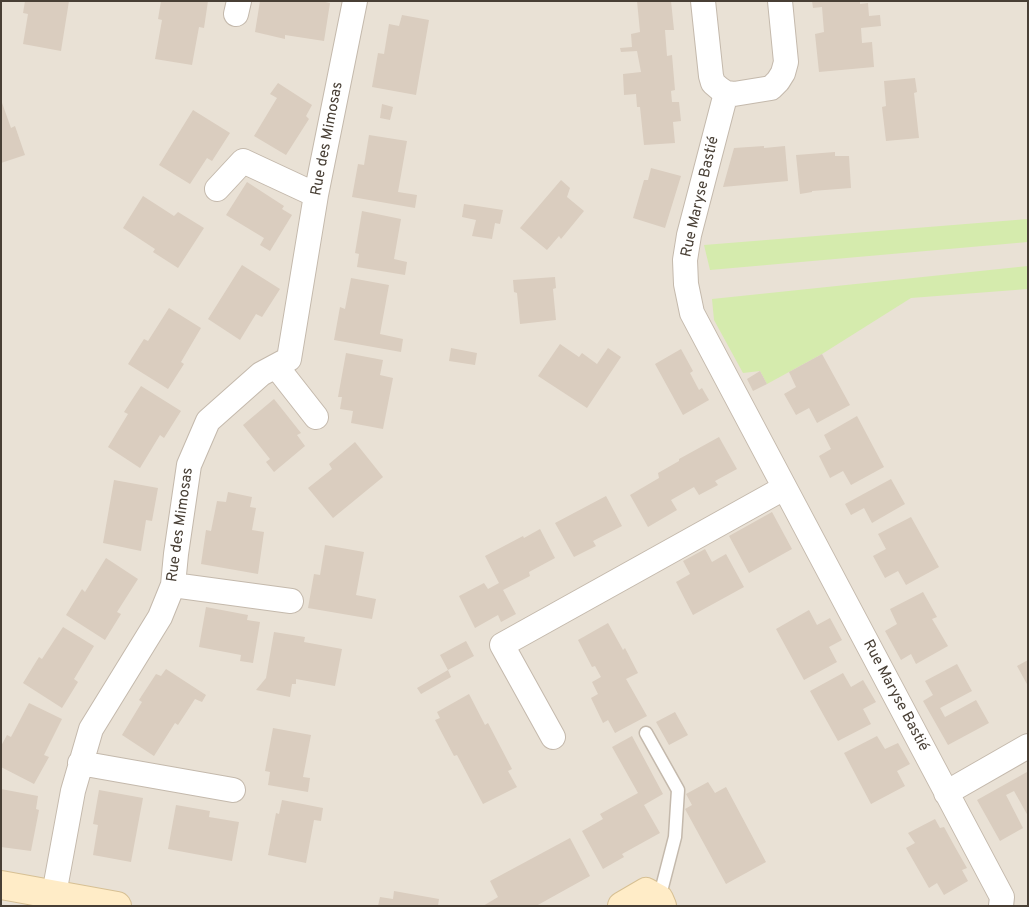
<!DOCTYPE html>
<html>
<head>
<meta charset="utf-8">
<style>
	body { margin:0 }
	#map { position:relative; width:1029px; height:907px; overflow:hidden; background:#f4efe7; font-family:Overpass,sans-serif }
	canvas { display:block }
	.frame { position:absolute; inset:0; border:2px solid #483f35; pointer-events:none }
</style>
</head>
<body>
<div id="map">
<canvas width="1029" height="907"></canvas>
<div class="frame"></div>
</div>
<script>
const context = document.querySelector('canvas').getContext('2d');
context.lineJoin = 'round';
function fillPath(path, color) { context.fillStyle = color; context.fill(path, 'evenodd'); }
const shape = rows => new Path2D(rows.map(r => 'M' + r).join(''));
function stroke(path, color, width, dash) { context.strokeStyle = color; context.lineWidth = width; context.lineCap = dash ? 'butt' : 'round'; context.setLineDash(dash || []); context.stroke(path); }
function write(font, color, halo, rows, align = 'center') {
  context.font = font + ' Overpass,sans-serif'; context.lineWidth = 5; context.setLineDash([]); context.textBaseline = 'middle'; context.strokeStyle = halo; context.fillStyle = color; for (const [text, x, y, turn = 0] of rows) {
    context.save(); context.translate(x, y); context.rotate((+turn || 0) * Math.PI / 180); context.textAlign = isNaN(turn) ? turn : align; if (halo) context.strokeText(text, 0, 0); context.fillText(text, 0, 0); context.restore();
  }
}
const residential = shape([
	[1,1,1028,1,1028,906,1,906]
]);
const green = shape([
	[1028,219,1028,242,710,270,704,245],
	[1028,266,1028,289,911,298,822,354,767,384,760,371,743,373,714,320,712,299]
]);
const building = shape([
	[25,1,69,1,61,51,23,44,28,14,23,13],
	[161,1,208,1,204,28,199,27,192,65,155,59,162,20,158,19],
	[260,1,321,1,330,3,324,41,285,35,285,39,255,32],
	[637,1,671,1,674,30,665,30,667,56,672,55,675,90,671,91,672,102,679,102,681,121,673,122,675,143,644,145,640,107,637,107,636,94,624,95,623,74,641,72,637,51,621,52,620,48,632,47,631,34,640,32],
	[812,1,860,1,860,4,868,3,869,16,880,15,881,26,861,28,862,43,872,42,874,67,819,72,815,34,824,32,822,7,813,8],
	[402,15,429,20,416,95,372,87,378,53,384,54,389,24,399,26],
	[915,78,917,92,914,93,919,138,886,141,882,107,886,106,884,81],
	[278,83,312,105,306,116,309,119,286,155,254,136,277,98,270,94],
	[1,100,11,128,15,126,25,155,1,163],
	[382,104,393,107,390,120,380,118],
	[193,110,230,133,212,161,207,158,190,184,159,165],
	[369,135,407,141,398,192,417,195,415,208,352,197,358,164,364,165],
	[764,146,764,148,785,146,788,181,723,187,734,148],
	[835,152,835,156,849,156,851,188,812,191,812,192,800,194,796,155],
	[651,168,681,176,665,228,633,218,644,180,648,180],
	[561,180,570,188,567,197,584,211,561,239,559,236,547,250,520,228],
	[247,182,284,206,282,209,292,215,270,251,260,245,264,238,226,215],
	[143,196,174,216,178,212,204,228,178,268,153,252,155,249,123,228],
	[464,204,503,210,500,224,495,223,492,239,472,236,476,220,462,217],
	[362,211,401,219,394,259,407,262,405,275,357,267,359,254,355,253],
	[242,265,280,289,262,317,256,314,240,340,208,319],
	[555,277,556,288,553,289,556,320,520,324,517,293,514,292,513,280],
	[351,278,389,285,380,334,403,339,401,352,334,340,340,307,345,309],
	[169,308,201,328,181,362,184,364,168,389,128,364,144,339,148,341],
	[560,344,579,357,582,353,597,364,608,348,621,357,587,408,538,376],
	[451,348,477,353,475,365,449,361],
	[681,349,693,371,690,373,699,390,702,388,709,400,683,415,655,364],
	[346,353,383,360,380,375,393,378,383,429,351,423,353,411,340,409,342,397,338,397],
	[822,354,850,405,817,423,809,408,796,415,784,394,796,387,789,372],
	[760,371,767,384,753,391,747,379],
	[141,386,181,411,164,438,160,435,140,468,108,447,128,414,124,412],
	[274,399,301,433,297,435,305,446,274,472,266,462,270,459,243,425],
	[857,416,884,467,851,485,843,471,830,478,819,456,831,449,824,435],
	[719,437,737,469,715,481,718,485,699,495,694,487,671,500,677,510,648,527,630,495,659,478,658,473,679,461,679,459],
	[355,442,383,477,333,518,308,488,332,469,329,464],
	[891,479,905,504,872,523,864,508,851,515,845,504],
	[114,480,158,488,152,521,146,520,141,551,103,543],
	[228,492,252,497,250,507,256,508,252,530,264,532,258,574,201,564,206,530,211,531,217,501,226,502],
	[606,496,622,526,593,541,596,546,574,557,555,523],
	[772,512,792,549,749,573,729,536],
	[911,517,939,567,906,585,898,571,885,578,873,556,886,549,878,534],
	[540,529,555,558,529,572,530,576,503,590,516,614,501,622,498,615,475,628,459,596,484,583,488,589,499,583,485,556,523,536,524,538],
	[325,545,364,552,356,595,376,599,372,619,308,608,314,574,320,575],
	[705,549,712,562,726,554,744,587,693,615,676,582,690,574,683,561],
	[106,558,138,579,117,612,121,614,105,640,66,615,82,589,85,592],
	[923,592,937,617,932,619,948,646,916,664,911,654,901,660,885,631,897,624,890,609],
	[206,607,248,615,247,620,260,622,253,663,240,661,241,655,199,647],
	[809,610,817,625,830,618,842,640,829,647,837,662,804,680,776,629],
	[608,623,623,650,625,648,638,673,626,679,647,716,615,733,608,720,603,723,591,698,598,694,592,682,601,677,595,666,592,667,578,640],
	[63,627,94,646,74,679,78,682,62,708,23,683,39,657,42,659],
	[274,632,305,637,304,642,342,649,335,686,296,679,296,684,292,684,290,697,256,690,266,678],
	[466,641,474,656,448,670,440,655],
	[1028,660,1028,686,1017,666],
	[957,664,972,691,940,708,945,717,976,700,989,723,948,745,923,701,933,695,925,681],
	[166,669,206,695,202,702,195,699,178,725,175,723,154,756,122,735,142,702,139,700,156,674,161,676],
	[448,670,451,677,421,694,417,688],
	[843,673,851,687,863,680,876,702,863,709,871,724,838,741,810,691],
	[469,694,485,725,488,723,512,769,508,771,517,787,483,804,457,755,454,756,435,720,440,718,437,712],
	[29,703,62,719,44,755,49,757,34,784,1,767,1,746,7,735,11,737],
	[675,712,688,735,669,745,656,722],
	[273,728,311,735,303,777,310,778,308,792,268,785,270,772,265,771],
	[632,736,663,794,644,805,660,833,622,854,624,857,603,869,582,831,603,819,600,814,638,793,612,747],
	[877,736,885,749,898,743,910,764,897,771,905,786,871,804,844,753],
	[1027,772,1028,816,1014,791,1006,795,1023,828,1000,841,977,800],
	[708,782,715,793,726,787,766,862,726,884,685,809,692,805,686,794],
	[1,789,38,796,36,809,39,810,31,851,1,847],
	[99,790,143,798,131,862,93,855,98,825,93,824],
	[282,800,323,808,321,821,314,820,306,863,268,855,276,813,279,814],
	[176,805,210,811,209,817,239,822,232,861,168,849],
	[935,819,940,828,944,827,955,847,967,868,962,870,968,881,944,895,937,883,929,888,906,848,915,843,908,833],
	[570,838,590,876,536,906,483,906,498,897,490,881],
	[394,891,439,899,438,906,378,906,380,897,393,899]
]);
const lane = shape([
	[646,733,678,790,675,837,659,899]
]);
const street = shape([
	[703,1,711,76,713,83,720,89,726,93,734,94,771,88,778,81,783,73,786,62,780,1],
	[236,14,239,1],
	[726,93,689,235,685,260,686,284,692,313,1002,897,1001,906],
	[217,189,243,161,316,195],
	[276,366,316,417],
	[173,585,291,601],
	[553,737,502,645,784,488],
	[80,763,233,790],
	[946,793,1028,746],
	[54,894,73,791,91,729,160,617,173,585,176,554,189,465,208,421,261,374,289,359,316,195,355,1]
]);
const secondary = shape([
	[1,885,117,906],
	[622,906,646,892,659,899,662,906]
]);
const streetNames = [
	["Rue des Mimosas",328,139,-79],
	["Rue Maryse Bastié",701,197,-77],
	["Rue des Mimosas",181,525,-82],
	["Rue Maryse Bastié",895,696,62]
];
fillPath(residential, '#e9e1d5');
fillPath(green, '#d5ebad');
fillPath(building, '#dacdbf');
stroke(lane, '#c4b9ac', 15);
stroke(street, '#c4b9ac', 26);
stroke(secondary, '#d7c094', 30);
stroke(lane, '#fff', 12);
stroke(street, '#fff', 24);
stroke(secondary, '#ffecc7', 28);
write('15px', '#483f35', '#fff', streetNames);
</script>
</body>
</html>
